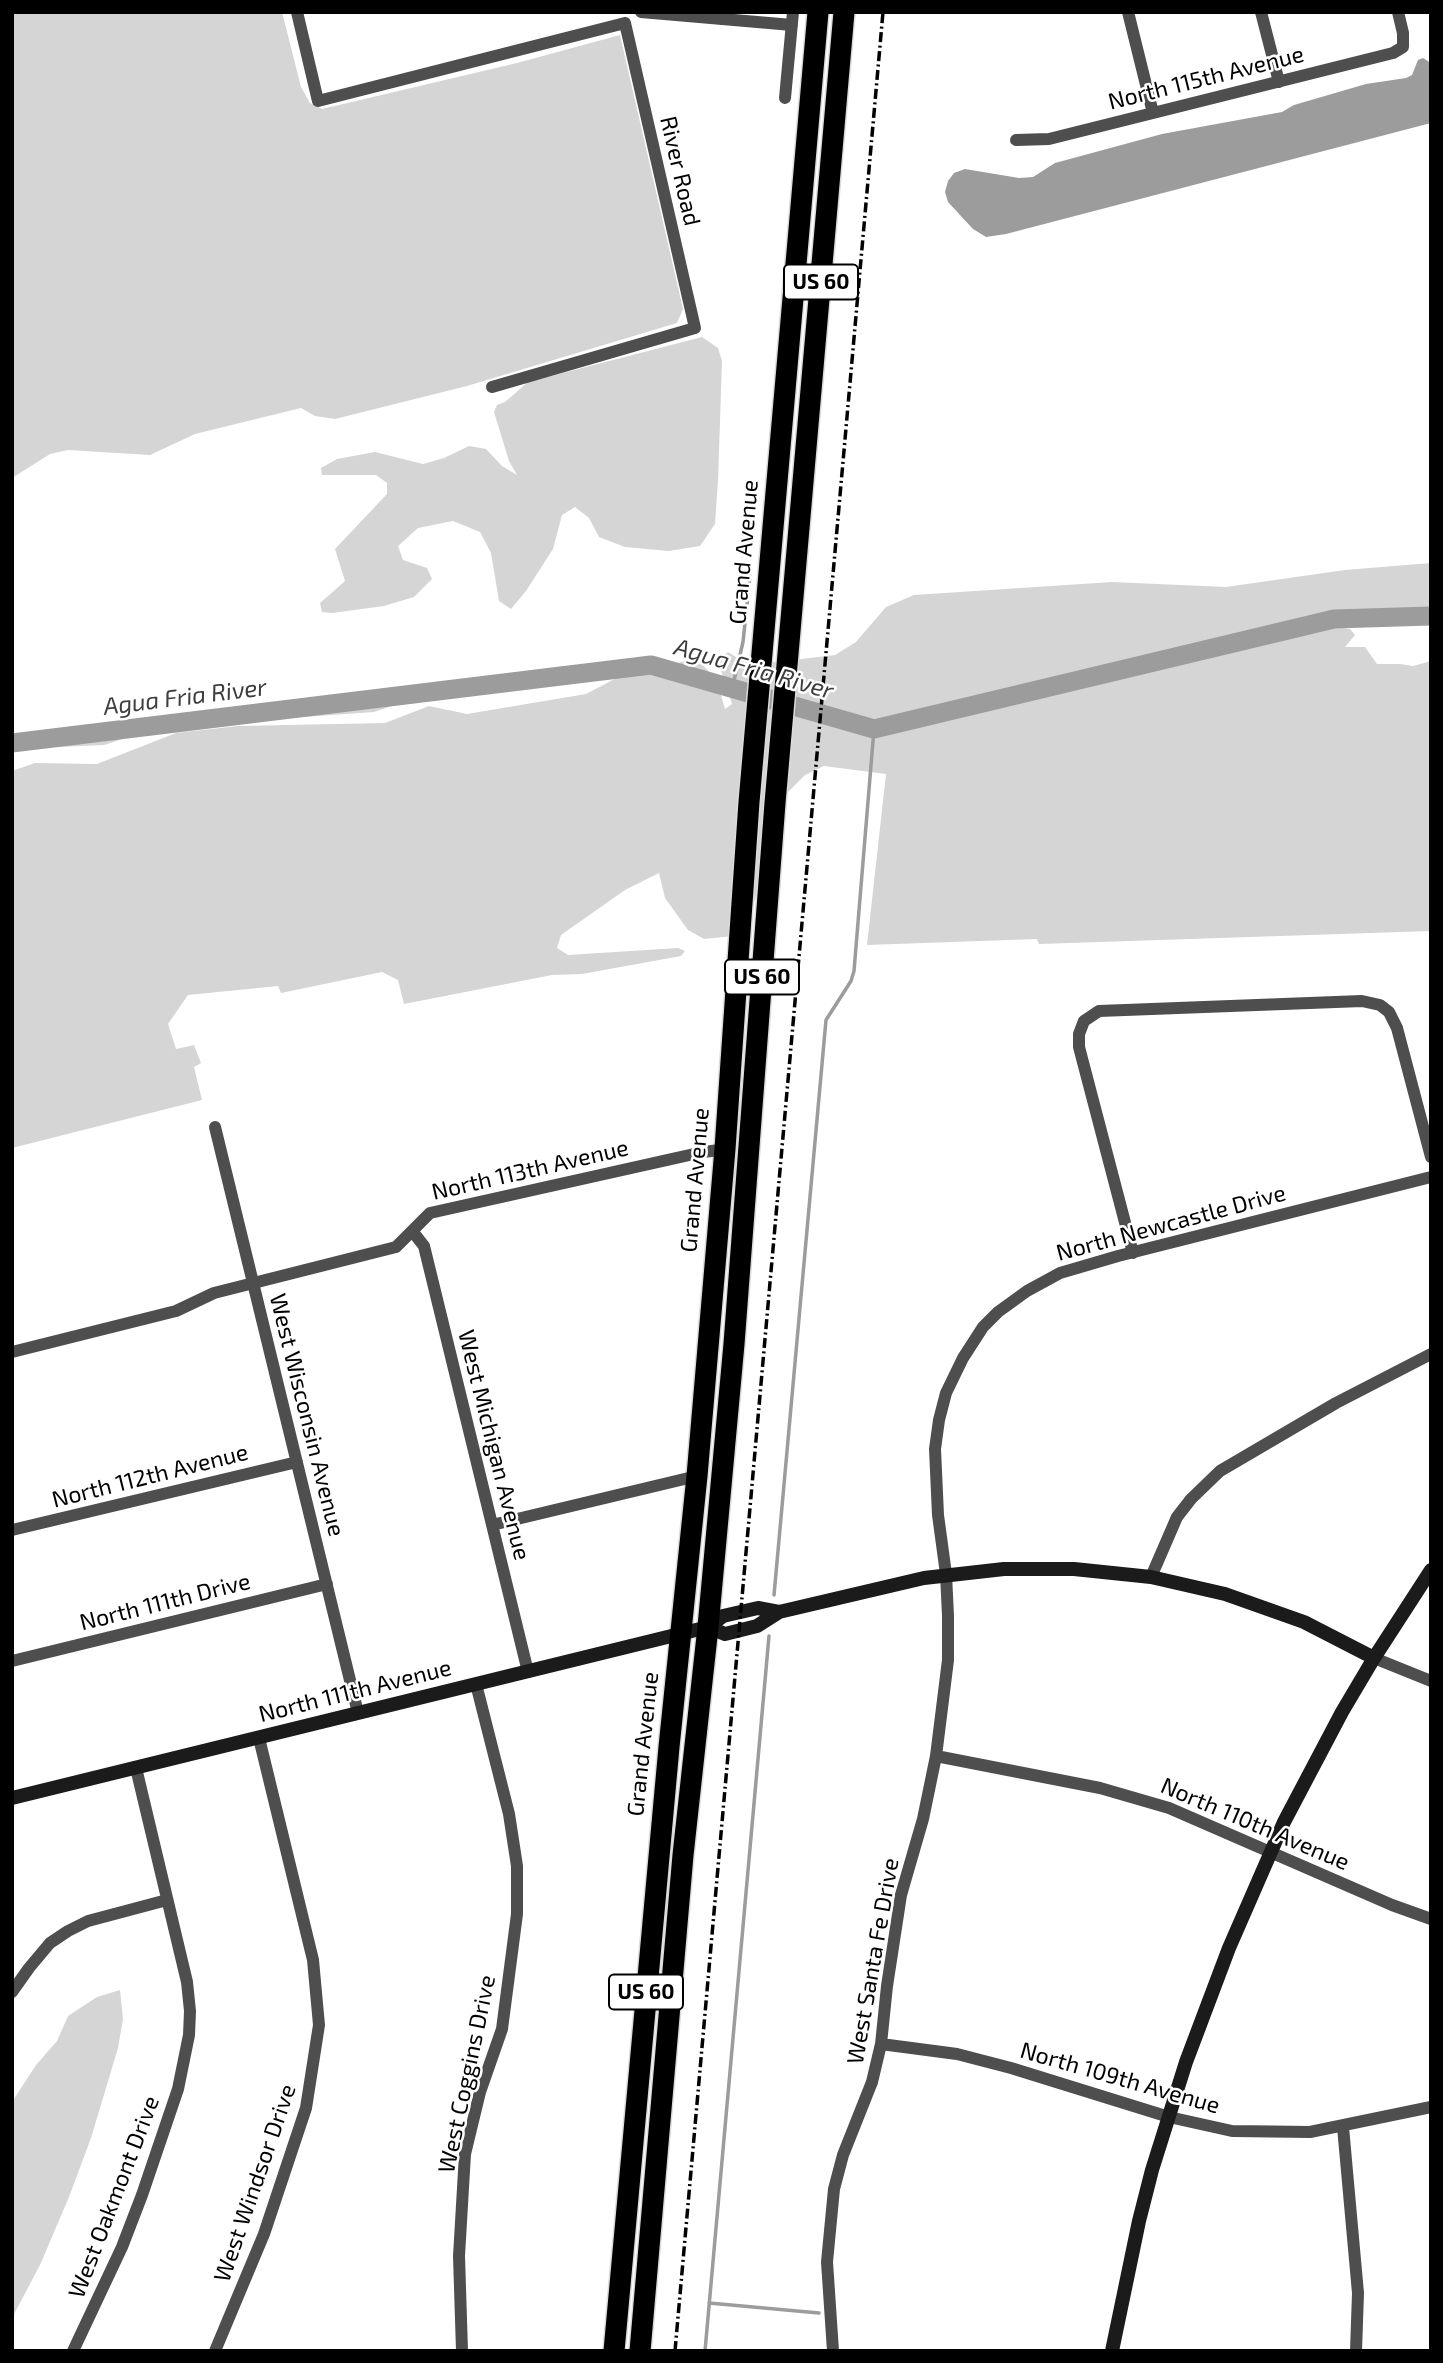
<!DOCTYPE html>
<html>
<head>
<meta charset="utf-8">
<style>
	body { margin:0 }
	#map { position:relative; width:1443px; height:2363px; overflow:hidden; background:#fff; font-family:"Exo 2",sans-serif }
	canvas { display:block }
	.frame { position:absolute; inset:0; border:14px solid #000; pointer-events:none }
</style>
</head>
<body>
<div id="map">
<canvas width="1443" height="2363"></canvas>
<div class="frame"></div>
</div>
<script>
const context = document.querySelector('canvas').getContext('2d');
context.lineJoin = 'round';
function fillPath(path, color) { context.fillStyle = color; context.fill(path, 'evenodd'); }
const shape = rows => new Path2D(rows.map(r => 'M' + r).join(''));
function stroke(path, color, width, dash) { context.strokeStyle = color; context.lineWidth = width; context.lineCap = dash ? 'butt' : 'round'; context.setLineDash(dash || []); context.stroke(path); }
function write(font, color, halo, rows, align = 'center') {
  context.font = font + ' "Exo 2",sans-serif'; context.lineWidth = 5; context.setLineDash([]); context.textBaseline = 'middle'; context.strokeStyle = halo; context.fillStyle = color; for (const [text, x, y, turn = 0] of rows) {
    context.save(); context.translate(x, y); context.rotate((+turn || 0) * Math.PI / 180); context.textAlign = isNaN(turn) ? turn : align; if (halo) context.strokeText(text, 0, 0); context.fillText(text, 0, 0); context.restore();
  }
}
const green = shape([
	[12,12,282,12,301,87,310,103,322,109,517,63,620,35,683,309,677,323,467,386,335,419,315,416,301,408,195,434,150,455,68,450,50,454,12,478],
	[702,337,718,348,722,361,718,481,715,524,700,546,669,551,625,547,599,537,589,518,575,507,562,515,553,549,526,591,511,609,499,601,491,553,480,532,453,521,418,528,398,546,403,560,427,568,432,579,414,597,384,606,332,613,322,612,320,603,345,581,335,549,387,494,387,483,376,475,322,475,321,468,337,459,375,452,423,464,444,458,469,446,486,449,502,466,517,475,509,461,494,412,497,405,505,402,528,382],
	[1431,563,1431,610,1342,614,1343,628,1350,629,1355,635,1345,647,1365,647,1377,664,1400,664,1413,666,1431,661,1431,931,1039,944,1037,939,867,945,886,774,824,766,805,775,766,814,757,893,743,935,704,939,688,930,665,898,659,873,625,890,561,935,557,948,568,955,678,948,685,951,681,956,582,974,552,975,404,1004,398,980,382,972,281,993,278,986,188,995,168,1024,176,1049,194,1045,201,1063,194,1067,202,1100,12,1148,12,771,35,763,97,764,176,733,238,726,385,723,429,706,467,714,586,694,628,672,660,668,685,661,702,664,717,681,725,709,732,704,718,661,728,652,736,657,767,663,835,655,856,642,886,607,914,595,1112,582,1226,587,1345,570],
	[565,666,618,666,589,676,537,681,461,695,422,696,374,712,247,721,267,711,368,702,422,688],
	[170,724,104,745,12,749,12,736,27,737,68,731,113,734],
	[120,1990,123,2019,118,2048,91,2138,69,2197,40,2265,12,2318,12,2102,36,2065,57,2041,68,2016,97,1997]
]);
const water = shape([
	[1423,58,1431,63,1431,123,1006,234,986,237,973,229,948,202,945,192,948,181,954,173,965,169,1019,178,1033,177,1055,163,1162,134,1282,112,1294,105,1366,84,1406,78,1412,75,1418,60]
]);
const stream = shape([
	[732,689,743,642,750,576],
	[774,1595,826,1020,851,981,854,971,874,729],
	[709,2303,819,2313],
	[705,2351,769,1636]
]);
const river = shape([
	[12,743,651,665,874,729,1334,619,1431,616]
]);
const street = shape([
	[297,12,318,101,625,23],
	[641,12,792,25],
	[1128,12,1153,113],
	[1261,12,1279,82],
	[785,98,793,12],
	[1016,140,1049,139,1393,53,1403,47,1403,33,1398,12],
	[492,387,695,328,625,23],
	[215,1127,358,1713],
	[413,1232,424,1246,528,1672],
	[1133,1253,1079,1047,1079,1034,1084,1021,1099,1011,1362,1001,1380,1005,1389,1012,1397,1028,1431,1157],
	[12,1352,176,1311,214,1293,396,1247,430,1213,703,1152,728,1149],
	[492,1525,697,1476],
	[12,1530,297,1462],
	[1151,1577,1177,1517,1191,1499,1220,1471,1336,1403,1431,1354],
	[1374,1658,1431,1681],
	[12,1661,327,1584],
	[936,1756,1100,1788,1169,1808,1392,1905,1431,1919],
	[12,1992,29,1968,50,1943,68,1931,88,1921,167,1900],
	[881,2044,957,2054,1011,2068,1169,2117,1232,2131,1310,2132,1431,2107],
	[1343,2127,1358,2293,1356,2351],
	[73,2351,122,2247,142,2195,178,2089,189,2035,190,2011,187,1982,136,1768],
	[215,2351,264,2234,306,2108,319,2025,313,1960,259,1738],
	[462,2351,459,2256,465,2154,480,2092,502,2029,517,1914,517,1866,509,1814,476,1684],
	[833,2351,827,2262,834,2189,843,2155,872,2082,881,2044,887,1986,901,1895,923,1819,936,1756,948,1660,948,1616,946,1574,938,1515,935,1449,939,1420,946,1393,963,1358,983,1327,998,1312,1027,1291,1060,1273,1118,1256,1431,1177]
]);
const secondary = shape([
	[708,1627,725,1634,757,1626,779,1612,924,1578,1004,1569,1074,1569,1151,1577,1225,1594,1304,1622,1374,1658],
	[12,1798,708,1627,723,1616,758,1608,779,1612],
	[1112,2351,1139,2221,1152,2170,1186,2062,1229,1948,1284,1822,1342,1712,1374,1658,1431,1570]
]);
const highway = shape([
	[614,2351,669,1747,697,1476,725,1149,749,802,818,12],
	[640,2351,683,1855,708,1627,734,1344,775,803,844,12]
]);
const rail = shape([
	[675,2351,883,12]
]);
const shields = [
	[821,282,74],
	[762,977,74],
	[646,1992,74]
];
const shieldNames = [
	["US 60",821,282],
	["US 60",762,977],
	["US 60",646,1992]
];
const streetNames = [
	["North 115th Avenue",1206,78,-14],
	["River Road",680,171,77],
	["Grand Avenue",744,552,-85],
	["North 113th Avenue",530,1170,-13],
	["Grand Avenue",695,1180,-85],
	["North Newcastle Drive",1171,1223,-15],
	["West Wisconsin Avenue",307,1415,76],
	["West Michigan Avenue",494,1445,76],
	["North 112th Avenue",150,1476,-14],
	["North 111th Drive",165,1602,-14],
	["North 111th Avenue",355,1691,-14],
	["Grand Avenue",643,1744,-84],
	["North 110th Avenue",1255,1824,23],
	["West Santa Fe Drive",873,1961,-80],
	["West Coggins Drive",467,2074,-78],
	["North 109th Avenue",1120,2078,16],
	["West Windsor Drive",255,2183,-71],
	["West Oakmont Drive",114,2197,-69]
];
const waterNames = [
	["Agua Fria River",754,669,16],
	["Agua Fria River",185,697,-7]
];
fillPath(green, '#d5d5d5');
fillPath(water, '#9c9c9c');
stroke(stream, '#9c9c9c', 3.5);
stroke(river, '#9c9c9c', 19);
stroke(highway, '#dbdbdb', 24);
stroke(street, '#4e4e4e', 12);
stroke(secondary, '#1b1b1b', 14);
stroke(highway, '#000', 21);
stroke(rail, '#000', 3.5, [10, 3.5, 2, 3.5]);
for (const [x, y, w] of shields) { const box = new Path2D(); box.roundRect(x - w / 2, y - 17.5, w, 35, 5); context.fillStyle = '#fff'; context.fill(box); stroke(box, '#000', 2); }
write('bold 21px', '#000', null, shieldNames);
write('23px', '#000', '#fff', streetNames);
write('italic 24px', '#3d3d3d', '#fff', waterNames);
</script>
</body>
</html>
